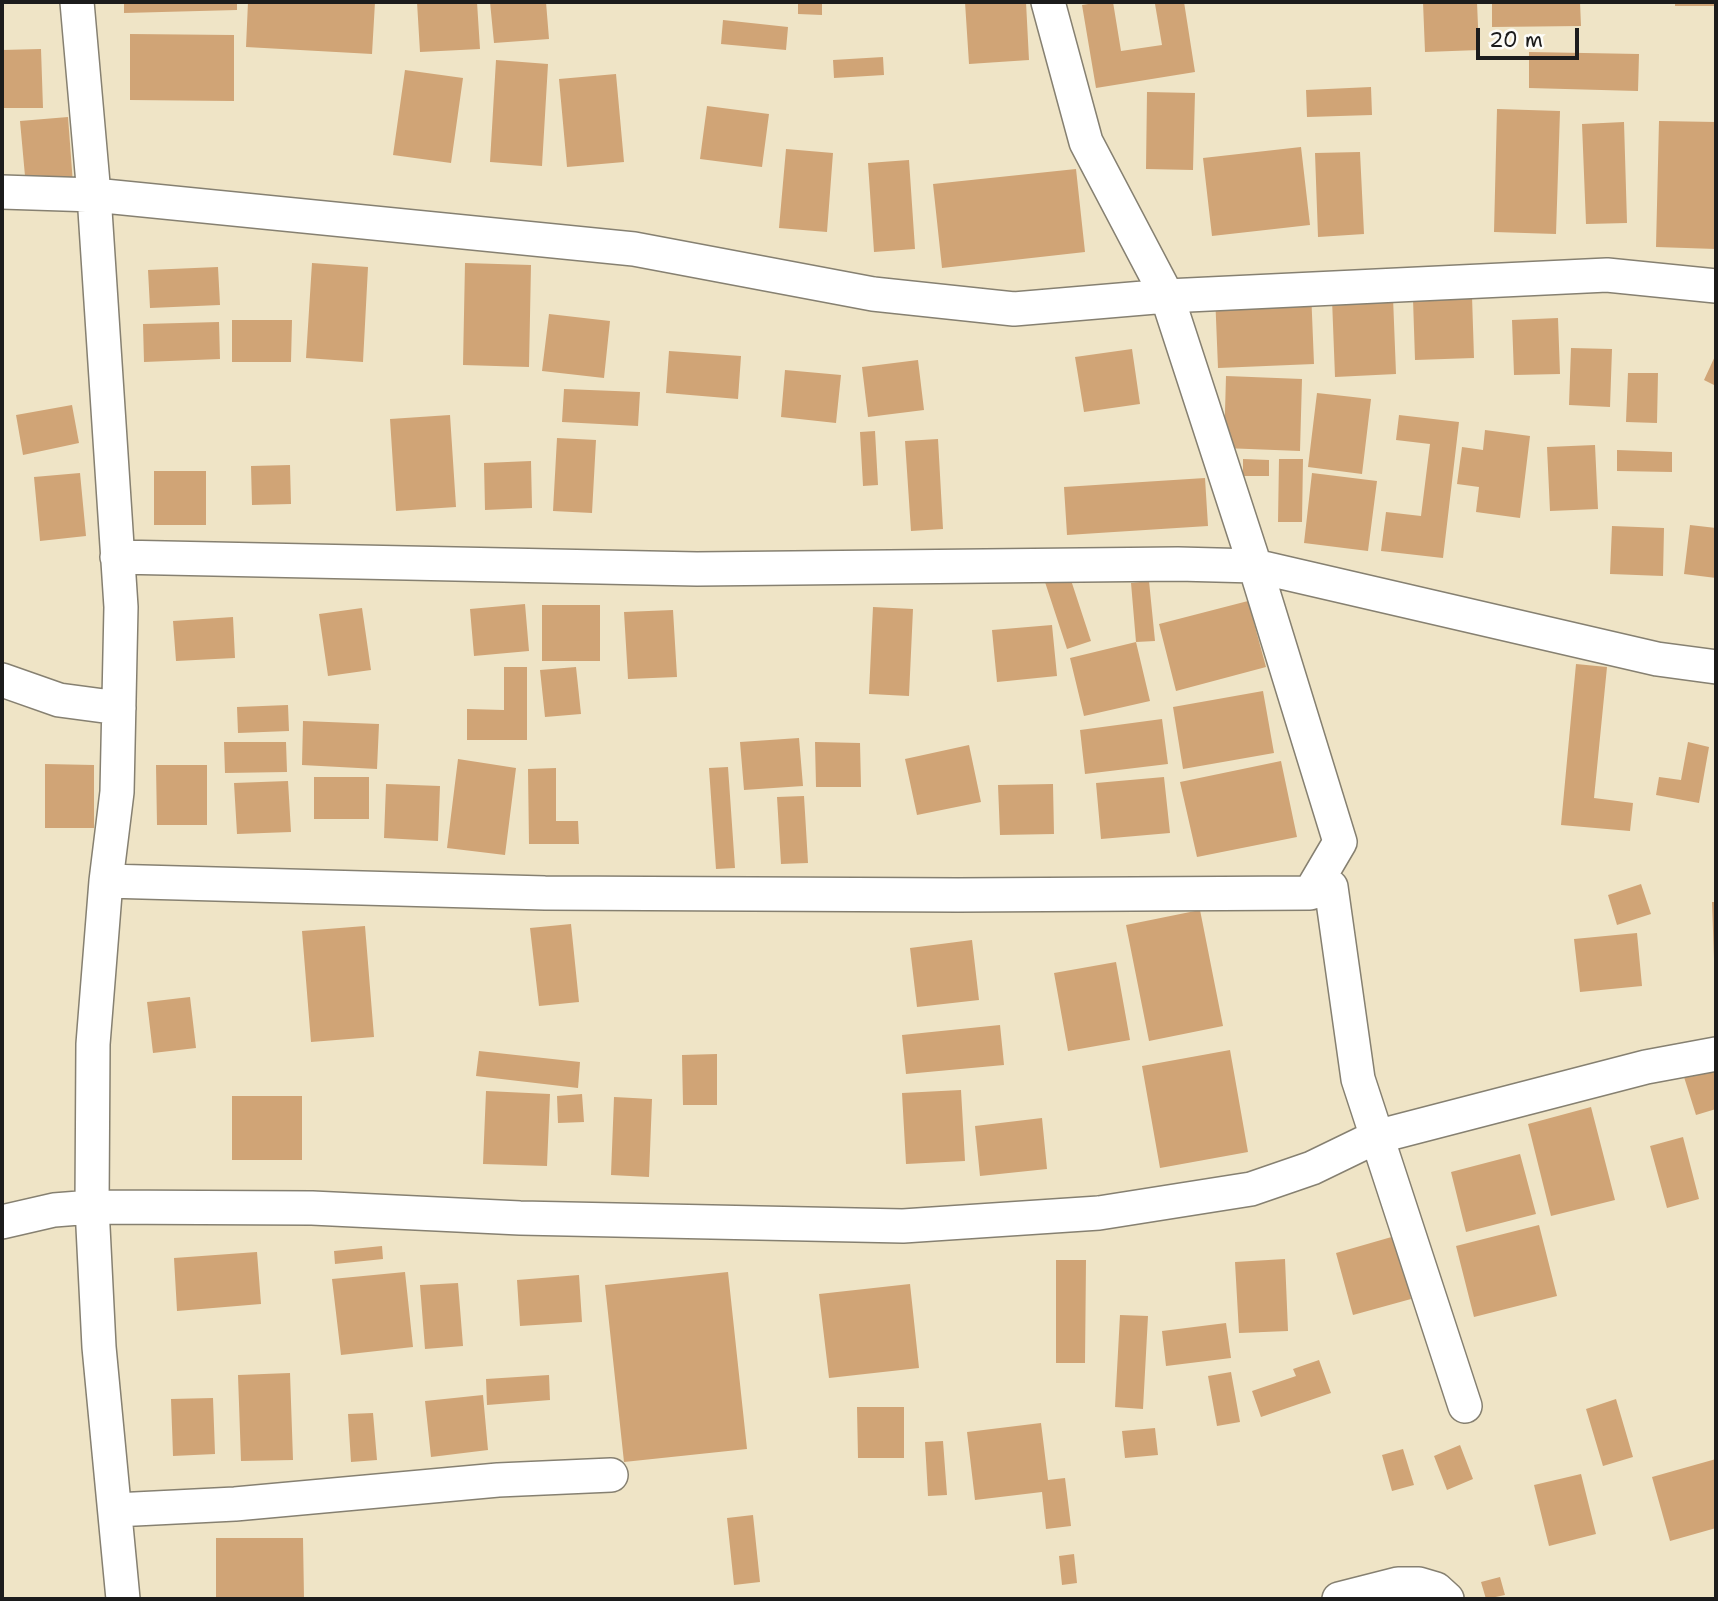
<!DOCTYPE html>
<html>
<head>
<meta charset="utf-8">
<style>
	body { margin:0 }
	#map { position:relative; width:1718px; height:1601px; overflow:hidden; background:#efe4c6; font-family:"Shantell Sans",sans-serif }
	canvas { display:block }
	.frame { position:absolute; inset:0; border:4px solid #1c1c1c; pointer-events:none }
	.scale { position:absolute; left:1476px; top:28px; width:103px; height:32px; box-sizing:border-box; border:4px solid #1c1c1c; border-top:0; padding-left:9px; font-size:21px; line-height:24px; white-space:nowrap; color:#1c1c1c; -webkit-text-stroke:5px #fdfcf7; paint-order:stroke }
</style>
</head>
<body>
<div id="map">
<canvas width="1718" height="1601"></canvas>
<div class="frame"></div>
<div class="scale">20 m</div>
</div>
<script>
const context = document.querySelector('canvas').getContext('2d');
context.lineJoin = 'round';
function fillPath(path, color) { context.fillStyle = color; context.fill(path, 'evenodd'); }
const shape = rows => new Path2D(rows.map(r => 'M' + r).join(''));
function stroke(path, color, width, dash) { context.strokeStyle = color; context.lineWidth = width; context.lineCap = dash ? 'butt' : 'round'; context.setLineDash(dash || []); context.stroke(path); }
const building = shape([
	[124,2,237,2,237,10,124,13],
	[248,2,375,2,372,54,246,47],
	[417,2,477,2,480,49,420,52],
	[490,2,546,2,549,39,494,43],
	[798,2,822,2,822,15,798,14],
	[965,2,1026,2,1029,60,969,64],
	[1101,2,1113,2,1121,51,1162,45,1155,4,1184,2,1195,72,1096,88,1082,5],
	[1423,2,1477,2,1479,50,1425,52],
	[1492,2,1580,2,1581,26,1492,27],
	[1675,2,1715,2,1715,6,1675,6],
	[723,20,788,27,786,50,721,44],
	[130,34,234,35,234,101,130,100],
	[41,49,43,108,2,108,2,50],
	[1529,52,1639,54,1638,91,1529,88],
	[883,57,884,75,834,78,833,60],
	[496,60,548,64,542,166,490,162],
	[405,70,463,78,451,163,393,155],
	[616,74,624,162,567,167,559,79],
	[1371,87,1372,115,1307,117,1306,90],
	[1147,92,1195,93,1193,170,1146,169],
	[707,106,769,114,762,167,700,159],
	[1497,109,1560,111,1556,234,1494,232],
	[68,117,73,184,26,187,20,121],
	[1659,121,1716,122,1716,249,1656,247],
	[1624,122,1627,223,1586,224,1582,124],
	[1301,147,1310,225,1212,236,1203,158],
	[786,149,833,153,827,232,779,228],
	[1360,152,1364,234,1318,237,1315,153],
	[909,160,915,249,874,252,868,163],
	[1076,169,1085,252,942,268,933,184],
	[312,263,368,267,363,362,306,358],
	[465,263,531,265,529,367,463,365],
	[218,267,220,305,150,308,148,270],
	[1311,290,1314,364,1218,368,1215,294],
	[1472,296,1474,358,1415,360,1413,299],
	[1393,297,1396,374,1335,377,1332,299],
	[549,314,610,321,604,378,542,371],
	[1558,318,1560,374,1514,375,1512,320],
	[232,320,292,320,291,362,232,362],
	[219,322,220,359,144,362,143,324],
	[1571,348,1612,349,1610,407,1569,405],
	[1132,349,1140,404,1084,412,1075,357],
	[669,351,741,356,738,399,666,393],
	[1716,354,1716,386,1704,380],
	[918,360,924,410,868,417,862,367],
	[785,370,841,375,836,423,781,417],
	[1628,373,1658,373,1657,423,1626,422],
	[1226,376,1302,379,1300,451,1224,448],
	[564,389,640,392,638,426,562,422],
	[1317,393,1371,399,1362,474,1308,467],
	[72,405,79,443,23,455,16,415],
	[450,415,456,507,396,511,390,419],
	[1399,415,1459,422,1443,558,1381,551,1386,512,1421,516,1430,444,1396,440],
	[1485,430,1530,436,1520,518,1476,512,1479,487,1457,484,1462,447,1483,450],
	[875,431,878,485,863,486,860,432],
	[557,438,596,440,592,513,553,511],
	[938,439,943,529,911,531,905,441],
	[1595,445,1598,509,1550,511,1547,447],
	[1617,450,1672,452,1672,472,1617,471],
	[1243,459,1269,460,1269,476,1243,476],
	[1279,459,1303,459,1302,522,1278,522],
	[531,461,532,508,485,510,484,463],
	[290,465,291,504,252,505,251,466],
	[154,471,206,471,206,525,154,525],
	[80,473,86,536,40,541,34,477],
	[1312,473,1377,481,1368,551,1304,543],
	[1205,478,1208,526,1067,535,1064,487],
	[1690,525,1716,528,1716,578,1684,574],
	[1612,526,1664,528,1663,576,1610,574],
	[1068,571,1091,641,1067,649,1044,579],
	[1149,581,1155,641,1136,642,1131,583],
	[1248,601,1266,667,1176,691,1159,624],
	[525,604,529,651,474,656,470,609],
	[542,605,600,605,600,661,542,661],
	[873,607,913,609,909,696,869,694],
	[362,608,371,670,328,676,319,614],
	[673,610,677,677,628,679,624,612],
	[233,617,235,658,176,661,173,621],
	[1052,625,1057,676,997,682,992,630],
	[1136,642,1150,701,1084,716,1070,658],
	[1576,664,1607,667,1594,798,1633,803,1630,831,1561,825],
	[504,667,527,667,527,740,467,740,467,709,504,710],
	[576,667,581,714,545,717,540,670],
	[1263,691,1274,753,1183,769,1173,707],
	[288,705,289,731,238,733,237,707],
	[1162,719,1168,764,1085,774,1080,730],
	[303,721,379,724,377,769,302,765],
	[799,738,803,786,744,790,740,742],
	[224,742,286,742,287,772,225,773],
	[815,742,860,743,861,787,816,787],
	[1688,742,1709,747,1699,803,1656,795,1659,777,1681,780],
	[969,745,981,802,917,815,905,759],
	[458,759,516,768,505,855,447,848],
	[1281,761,1297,837,1197,857,1180,782],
	[45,764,94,765,94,828,45,828],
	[156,765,207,765,207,825,157,825],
	[728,767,735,868,716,869,709,768],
	[556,768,556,821,578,821,579,844,529,844,528,769],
	[314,777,369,777,369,819,314,819],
	[1164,777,1170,833,1101,839,1096,783],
	[288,781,291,832,237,834,234,783],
	[386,784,440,786,438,841,384,838],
	[1053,784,1054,834,1000,835,998,785],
	[804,796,808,863,781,864,777,797],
	[1641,884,1651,914,1617,925,1608,895],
	[1712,902,1716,902,1716,959,1714,959],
	[1200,910,1223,1026,1149,1041,1126,925],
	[571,924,579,1002,539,1006,530,928],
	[365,926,374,1037,311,1042,302,931],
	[1637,933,1642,986,1580,992,1574,939],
	[972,940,979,1000,917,1007,910,948],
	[1116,962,1130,1040,1068,1051,1054,973],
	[190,997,196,1048,153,1053,147,1002],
	[1000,1025,1004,1065,906,1074,902,1035],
	[1230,1050,1248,1152,1160,1168,1142,1066],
	[479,1051,580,1062,578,1088,476,1076],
	[717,1054,717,1105,683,1105,682,1055],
	[1716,1066,1716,1109,1696,1115,1684,1077],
	[961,1090,965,1161,906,1164,902,1093],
	[486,1091,550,1094,547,1166,483,1164],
	[582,1094,584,1122,558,1123,557,1096],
	[232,1096,302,1096,302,1160,232,1160],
	[614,1097,652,1099,649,1177,611,1175],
	[1591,1107,1615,1200,1551,1216,1528,1124],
	[1042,1118,1047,1169,980,1176,975,1126],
	[1683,1137,1699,1199,1667,1208,1650,1146],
	[1520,1154,1536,1214,1466,1232,1451,1172],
	[1539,1225,1557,1296,1474,1317,1456,1246],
	[1395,1236,1411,1299,1353,1315,1336,1253],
	[382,1246,383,1259,335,1264,334,1251],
	[257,1252,261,1304,177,1311,174,1258],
	[1285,1259,1288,1331,1239,1333,1235,1262],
	[1056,1260,1086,1260,1085,1363,1056,1363],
	[405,1272,413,1347,341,1355,332,1279],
	[728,1272,747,1449,624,1462,605,1285],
	[579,1275,582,1322,520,1326,517,1280],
	[458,1283,463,1346,425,1349,420,1285],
	[910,1284,919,1368,829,1378,819,1294],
	[1120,1315,1148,1316,1143,1409,1115,1407],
	[1226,1323,1231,1358,1166,1366,1162,1331],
	[1319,1360,1331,1393,1261,1417,1252,1391,1296,1376,1293,1369],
	[1231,1372,1240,1422,1217,1426,1208,1376],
	[290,1373,293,1460,241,1461,238,1375],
	[549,1375,550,1400,487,1405,486,1379],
	[483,1395,488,1450,431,1457,425,1401],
	[213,1398,215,1454,173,1456,171,1399],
	[1616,1399,1633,1457,1603,1466,1586,1409],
	[857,1407,904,1407,904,1458,858,1458],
	[373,1413,377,1460,351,1462,348,1414],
	[1041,1423,1048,1480,1065,1478,1071,1526,1046,1529,1042,1492,975,1500,967,1432],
	[1155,1428,1158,1455,1125,1458,1122,1431],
	[943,1441,947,1495,928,1496,925,1442],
	[1460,1445,1473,1479,1447,1490,1434,1456],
	[1403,1449,1414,1485,1392,1491,1382,1455],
	[1716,1459,1716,1528,1670,1541,1652,1477],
	[1581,1474,1596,1534,1549,1546,1534,1485],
	[753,1515,760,1582,734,1585,727,1518],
	[216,1538,303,1538,304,1598,216,1598],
	[1074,1554,1077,1583,1062,1585,1059,1556],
	[1500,1577,1505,1595,1486,1599,1481,1582]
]);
const minor = shape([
	[77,2,94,195,121,607,117,792,106,881,93,1044,92,1207,99,1347,123,1599],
	[2,192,94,195,634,249,873,294,1014,309,1167,296,1607,275,1716,286],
	[117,557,697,569,1178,564,1255,566,1657,659,1716,667],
	[2,680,59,700,119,708],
	[106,881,545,893,958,895,1310,893,1340,842,1255,566,1167,296,1086,142,1048,2],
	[1310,893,1331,887,1358,1079,1465,1406],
	[2,1222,54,1210,92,1207,312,1208,520,1218,903,1226,1099,1213,1251,1189,1312,1168,1376,1137,1646,1067,1716,1054],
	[115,1510,235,1504,498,1480,611,1475],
	[1339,1599,1398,1584,1419,1584,1436,1589,1447,1599]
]);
fillPath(building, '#d0a476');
stroke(minor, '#868071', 36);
stroke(minor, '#fff', 33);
</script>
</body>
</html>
